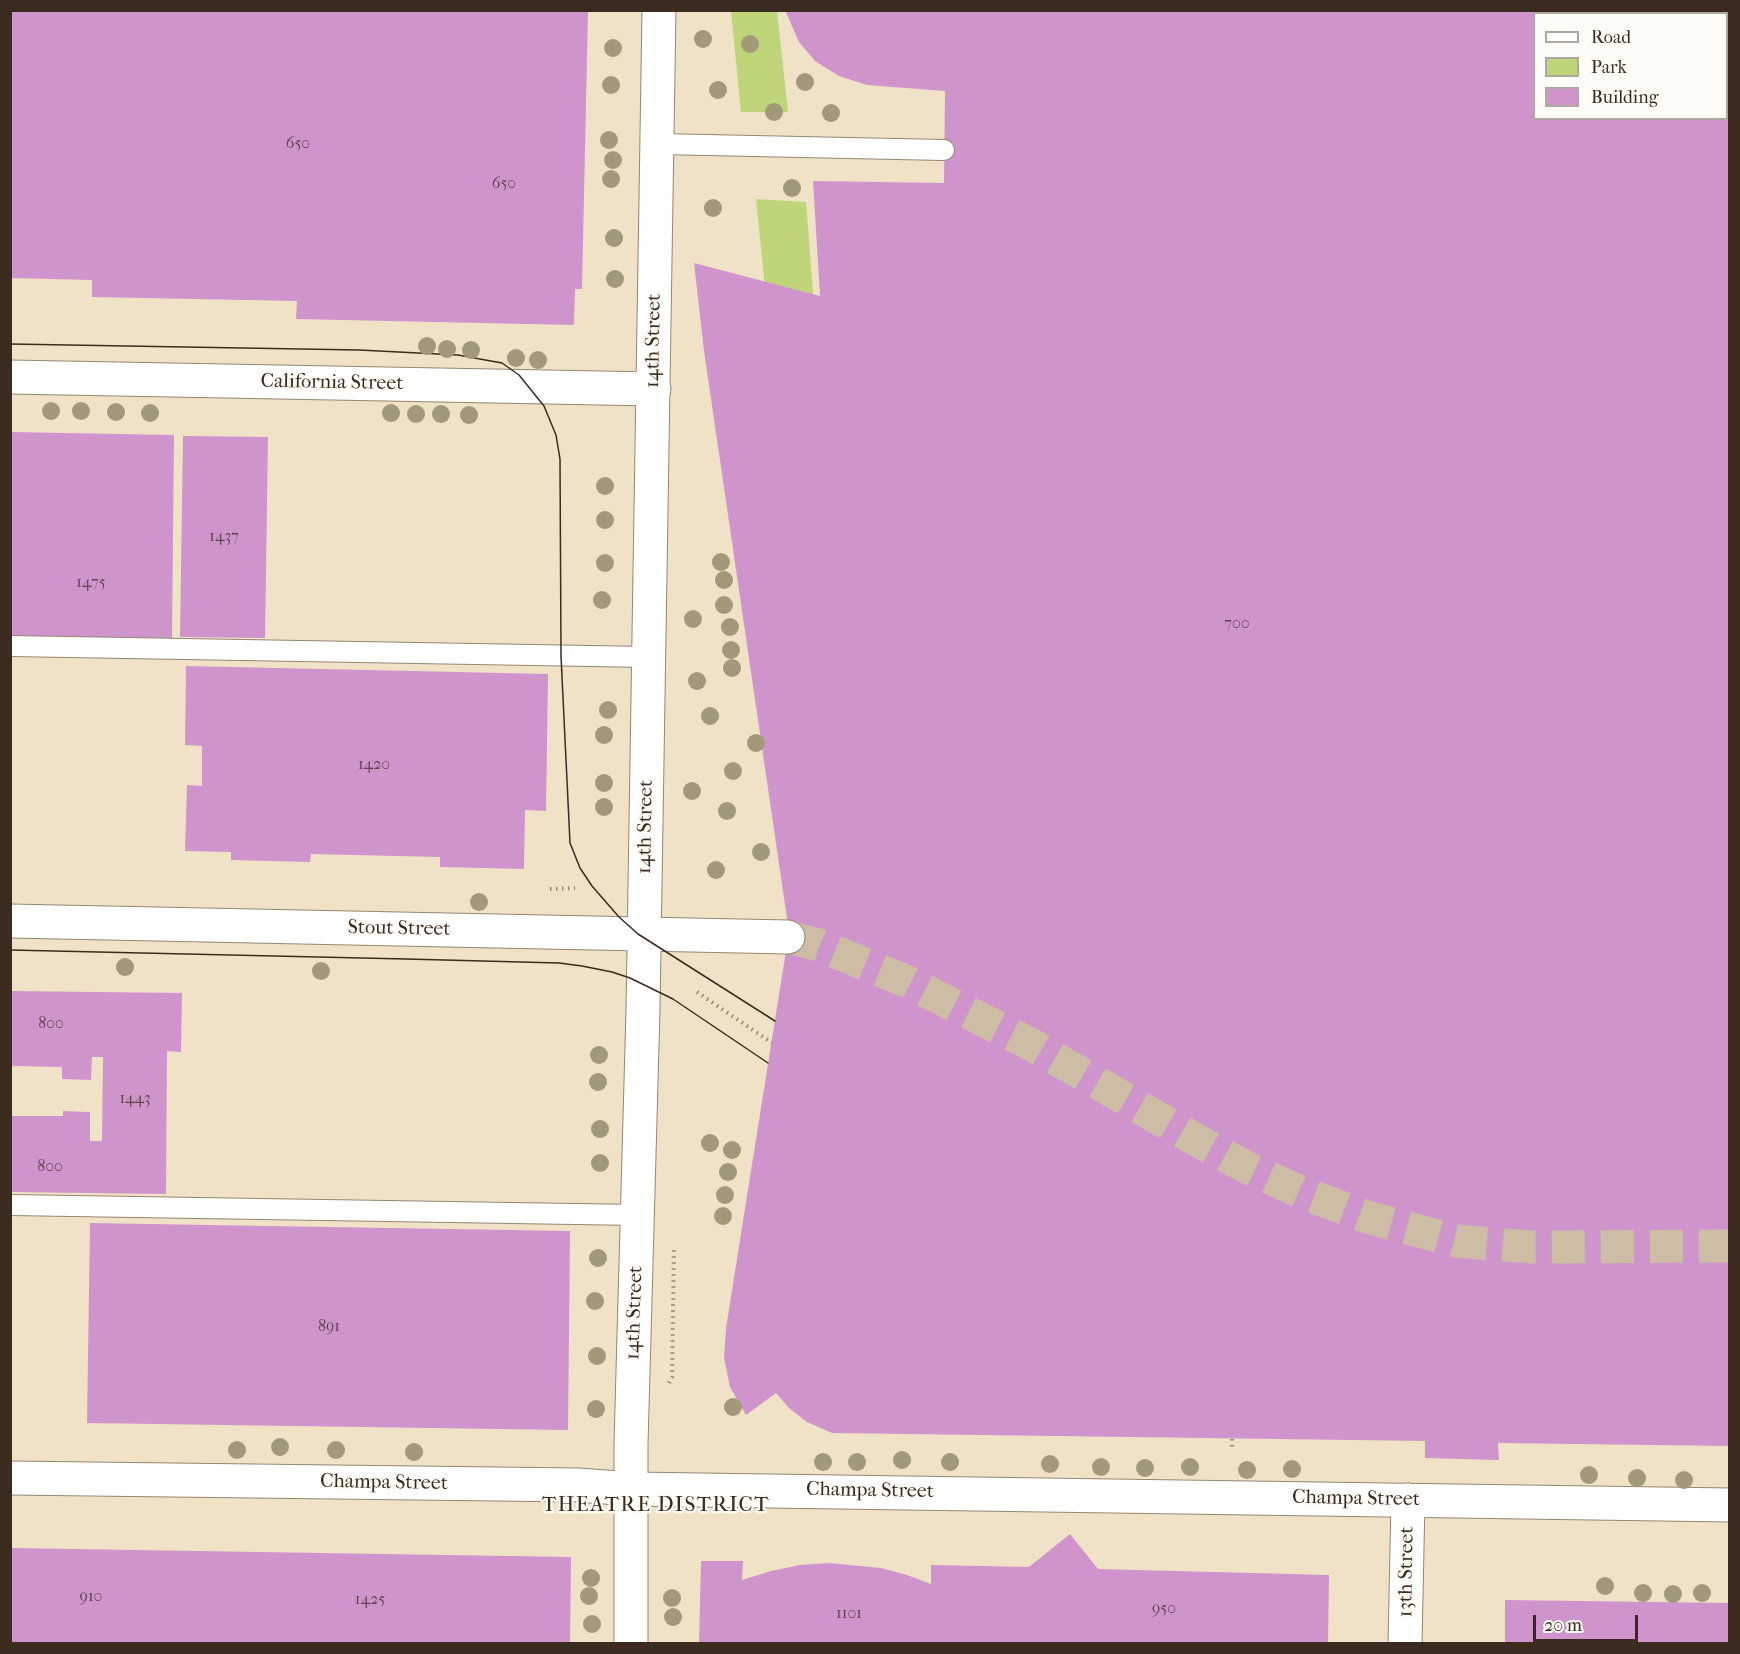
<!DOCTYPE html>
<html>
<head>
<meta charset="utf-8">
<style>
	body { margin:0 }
	#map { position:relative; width:1740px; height:1654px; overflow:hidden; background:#f0e2c6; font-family:"IM FELL French Canon",serif }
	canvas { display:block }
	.frame { position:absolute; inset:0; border:12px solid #3b2a1e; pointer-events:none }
	.legend { position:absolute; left:1533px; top:12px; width:195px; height:108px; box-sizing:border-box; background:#fdfcf7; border:2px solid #afa8a0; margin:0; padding:8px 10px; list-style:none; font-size:18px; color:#3b2a1e }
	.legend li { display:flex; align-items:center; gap:12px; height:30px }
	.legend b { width:30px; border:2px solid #afa8a0 }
	.scale { position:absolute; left:1533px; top:1615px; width:105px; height:27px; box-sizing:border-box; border:3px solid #3b2a1e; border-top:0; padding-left:8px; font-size:18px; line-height:21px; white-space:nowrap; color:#3b2a1e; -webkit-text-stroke:4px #fdfcf7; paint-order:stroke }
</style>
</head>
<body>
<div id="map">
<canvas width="1740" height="1654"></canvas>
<div class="frame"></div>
<ul class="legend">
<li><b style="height:8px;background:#fff"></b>Road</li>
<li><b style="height:16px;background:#bed579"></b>Park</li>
<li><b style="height:16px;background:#d094cd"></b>Building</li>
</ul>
<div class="scale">20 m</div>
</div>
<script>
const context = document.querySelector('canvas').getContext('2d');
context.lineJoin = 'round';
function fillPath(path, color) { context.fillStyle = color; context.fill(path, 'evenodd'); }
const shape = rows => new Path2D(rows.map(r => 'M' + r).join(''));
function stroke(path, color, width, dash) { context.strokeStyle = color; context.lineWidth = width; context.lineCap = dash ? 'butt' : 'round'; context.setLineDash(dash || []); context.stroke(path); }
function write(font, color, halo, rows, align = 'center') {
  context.font = font + ' "IM FELL French Canon",serif'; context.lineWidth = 4.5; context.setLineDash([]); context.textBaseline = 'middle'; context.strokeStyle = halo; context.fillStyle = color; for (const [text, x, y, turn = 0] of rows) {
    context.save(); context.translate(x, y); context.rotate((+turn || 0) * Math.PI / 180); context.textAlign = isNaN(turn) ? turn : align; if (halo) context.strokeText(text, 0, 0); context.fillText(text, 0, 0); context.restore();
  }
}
const green = shape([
	[731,11,777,11,788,112,741,112],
	[756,199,806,202,816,331,769,326]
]);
const building = shape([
	[10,10,588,10,582,289,575,289,574,325,296,319,297,301,92,297,92,280,10,278],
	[785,10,1730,10,1730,1446,1498,1443,1499,1460,1425,1458,1425,1441,832,1433,807,1422,789,1408,776,1393,746,1415,730,1387,724,1358,726,1328,789,932,704,351,694,263,820,296,813,181,944,183,945,91,867,85,839,76,815,61,799,42],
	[1534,14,1726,14,1726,118,1534,118],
	[10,432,174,435,172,638,10,636],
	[183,436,268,437,265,638,180,637],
	[186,666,548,674,546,811,525,810,524,869,440,867,440,857,311,854,310,862,231,860,231,852,185,851,187,785,202,786,202,746,185,745],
	[10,991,182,993,181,1052,167,1051,166,1194,10,1192,10,1116,63,1116,63,1111,90,1112,90,1141,102,1141,103,1057,92,1057,91,1080,62,1079,62,1067,10,1066],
	[90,1223,570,1231,568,1430,87,1423],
	[1070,1534,1098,1569,1329,1575,1328,1644,699,1644,701,1561,743,1561,742,1580,771,1571,800,1565,829,1563,881,1568,907,1575,931,1584,931,1565,1029,1567],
	[10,1548,571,1557,570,1644,10,1644],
	[1505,1600,1730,1603,1730,1644,1505,1644]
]);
const secondaryTunnel = shape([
	[788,937,819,945,908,982,1032,1045,1191,1137,1246,1167,1303,1193,1367,1217,1456,1241,1532,1247,1730,1246]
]);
const path = shape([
	[550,889,575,888],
	[697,992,772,1043],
	[669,1383,672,1377,674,1247],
	[1232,1439,1232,1450]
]);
const service = shape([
	[658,144,944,150],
	[10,646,649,657],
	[10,1205,638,1215]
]);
const minor = shape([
	[1405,1644,1408,1500]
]);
const tertiary = shape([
	[10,377,654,389]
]);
const secondary = shape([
	[10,921,788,937],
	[10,1478,578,1485,632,1489,1730,1505],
	[631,1644,631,1444,643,1010,659,10]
]);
const tram = shape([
	[10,344,359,350,458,355,502,363,519,375,544,406,556,435,560,459,561,656,570,843,580,868,592,886,619,917,638,934,775,1021],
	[10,950,406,959,559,963,582,966,612,972,630,978,673,999,768,1063]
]);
const trees = [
	[703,39],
	[750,44],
	[613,48],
	[805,82],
	[611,85],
	[718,90],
	[774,112],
	[831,113],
	[609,140],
	[613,160],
	[611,179],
	[792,188],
	[713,208],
	[614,238],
	[615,279],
	[427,346],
	[447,349],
	[471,350],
	[516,358],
	[538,360],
	[51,411],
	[81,411],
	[116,412],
	[150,413],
	[391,413],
	[416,414],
	[441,414],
	[469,415],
	[605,486],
	[605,520],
	[721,562],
	[605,563],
	[724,580],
	[602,600],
	[724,605],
	[693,619],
	[730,627],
	[731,650],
	[732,668],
	[697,681],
	[608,710],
	[710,716],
	[604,735],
	[756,743],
	[733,771],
	[604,783],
	[692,791],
	[604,807],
	[727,811],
	[761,852],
	[716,870],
	[479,902],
	[125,967],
	[321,971],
	[599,1055],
	[598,1082],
	[600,1129],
	[710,1143],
	[732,1150],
	[600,1163],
	[728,1172],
	[725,1195],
	[723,1216],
	[598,1258],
	[595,1301],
	[597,1356],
	[733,1407],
	[596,1409],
	[280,1447],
	[237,1450],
	[336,1450],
	[414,1452],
	[902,1460],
	[823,1462],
	[857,1462],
	[950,1462],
	[1050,1464],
	[1101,1467],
	[1190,1467],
	[1145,1468],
	[1292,1469],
	[1247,1470],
	[1589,1475],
	[1637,1478],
	[1684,1480],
	[591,1578],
	[1605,1586],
	[1643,1593],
	[1702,1593],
	[1673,1594],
	[589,1596],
	[672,1598],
	[673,1617],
	[592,1624]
];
const numberNames = [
	["650",298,144],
	["650",504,184],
	["1437",224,537],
	["1475",91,583],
	["700",1237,624],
	["1420",374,765],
	["800",51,1024],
	["1443",135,1099],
	["800",50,1167],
	["891",329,1327],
	["910",91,1597],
	["1425",370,1600],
	["950",1164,1609],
	["1101",849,1614]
];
const streetNames = [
	["14th Street",654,341,-89],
	["California Street",332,383,1],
	["14th Street",646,827,-89],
	["Stout Street",399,929,1],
	["14th Street",635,1313,-88],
	["Champa Street",384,1483,1],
	["Champa Street",870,1491,1],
	["Champa Street",1356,1499,1],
	["13th Street",1407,1572,-89]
];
const neighbourhoodNames = [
	["THEATRE DISTRICT",656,1506]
];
fillPath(green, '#bed579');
fillPath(building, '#d094cd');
stroke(secondaryTunnel, '#ccbda4', 33, [33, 16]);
stroke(service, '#968672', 22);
stroke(minor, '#968672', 35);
stroke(tertiary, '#968672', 35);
stroke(secondary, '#968672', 35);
stroke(path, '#968672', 4, [1.5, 4.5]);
stroke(service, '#fff', 20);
stroke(minor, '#fff', 33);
stroke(tertiary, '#fff', 33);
stroke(secondary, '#fff', 33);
stroke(tram, '#3b2a1e', 1.5);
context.fillStyle = '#a29978';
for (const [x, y] of trees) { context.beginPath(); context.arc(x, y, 9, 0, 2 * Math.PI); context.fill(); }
write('16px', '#60444a', null, numberNames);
write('20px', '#3b2a1e', '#fdfcf7', streetNames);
context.letterSpacing = '1.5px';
write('21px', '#3b2a1e', '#fdfcf7', neighbourhoodNames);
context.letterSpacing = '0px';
</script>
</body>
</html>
